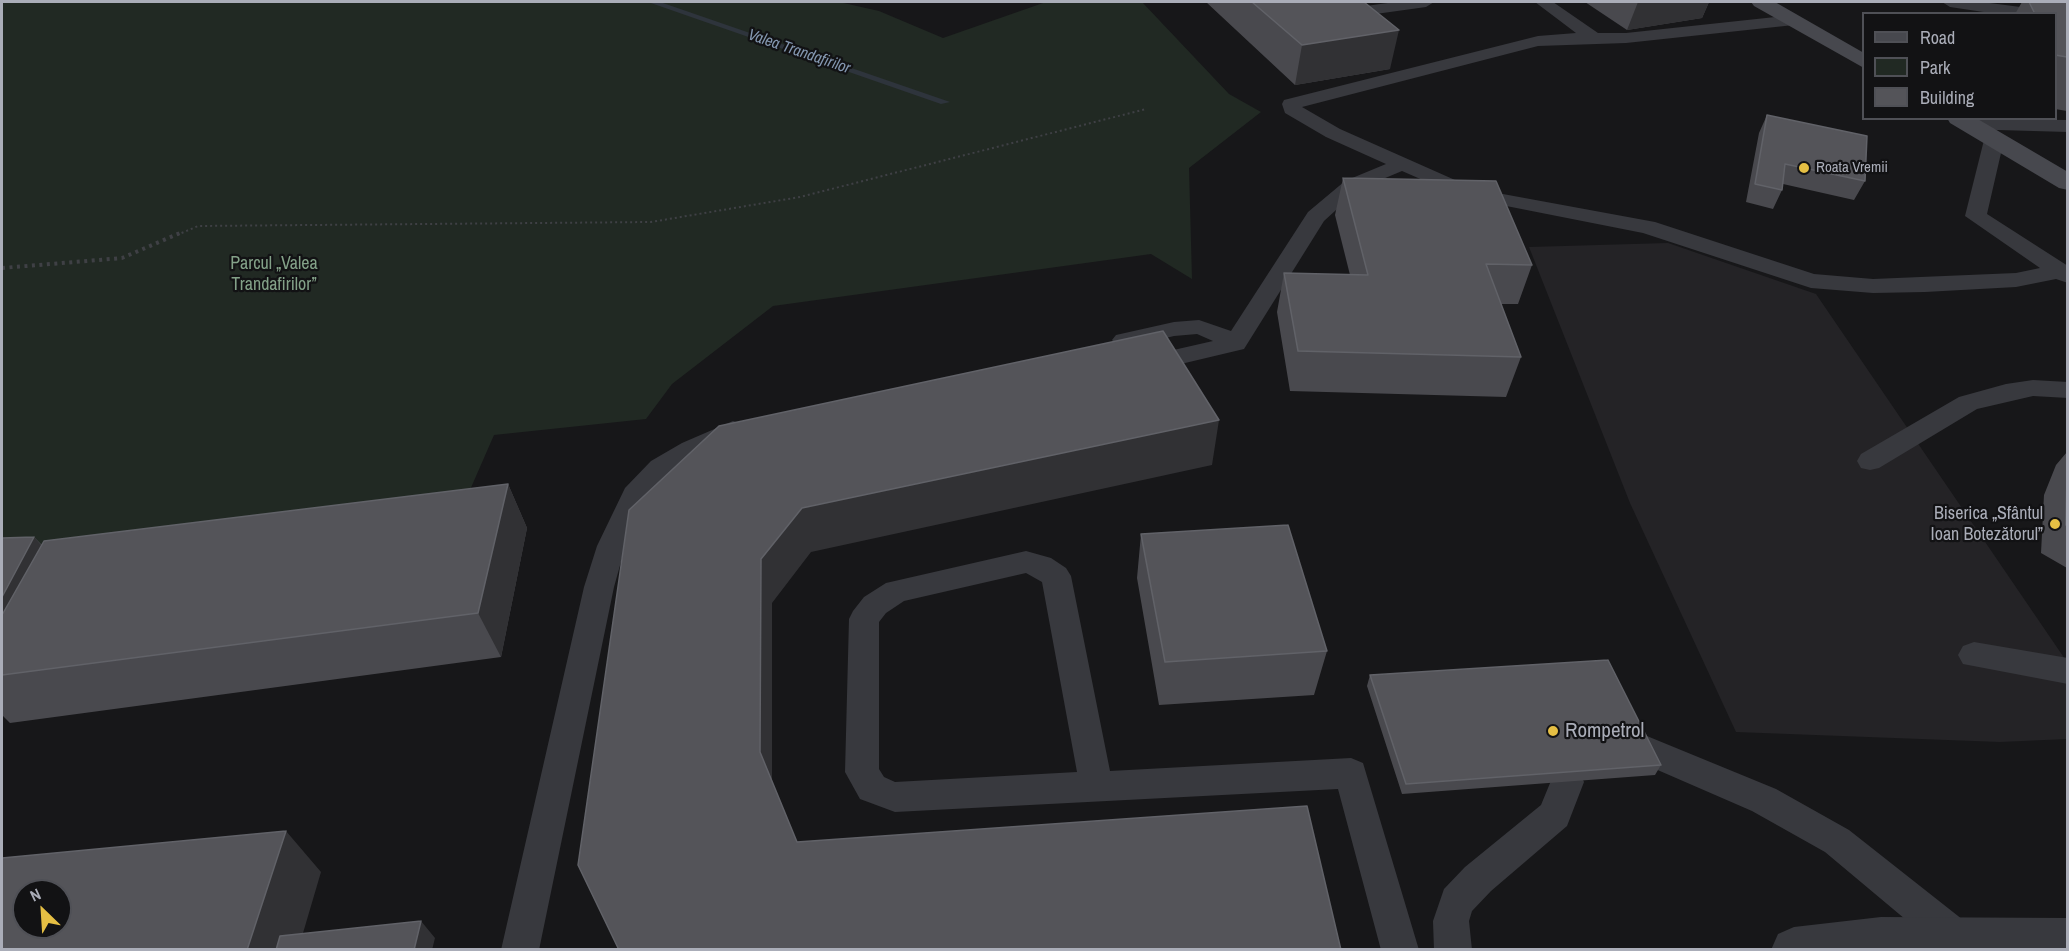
<!DOCTYPE html>
<html>
<head>
<meta charset="utf-8">
<style>
	body { margin:0 }
	#map { position:relative; width:2069px; height:951px; overflow:hidden; background:#171719; font-family:"Archivo Narrow",sans-serif }
	canvas { display:block }
	.frame { position:absolute; inset:0; border:3px solid #aaadb8; pointer-events:none }
	.legend { position:absolute; left:1862px; top:12px; width:195px; height:108px; box-sizing:border-box; background:#121214; border:2px solid #4f5056; margin:0; padding:8px 10px; list-style:none; font-size:18px; color:#aaadb8 }
	.legend li { display:flex; align-items:center; gap:12px; height:30px }
	.legend b { width:30px; border:2px solid #4f5056 }
	.north { position:absolute; left:12px; top:879px; width:60px; height:60px; box-sizing:border-box; background:#121214; border:2px solid #4f5056; border-radius:50%; rotate:335deg; font-size:16px; font-weight:700; line-height:24px; text-align:center; color:#aaadb8 }
	.north::after { content:''; display:block; margin:auto; width:21px; height:27px; background:#e5bf44; clip-path:polygon(50% 0,100% 100%,50% 72%,0 100%) }
</style>
</head>
<body>
<div id="map">
<canvas width="2069" height="951"></canvas>
<div class="frame"></div>
<ul class="legend">
<li><b style="height:8px;background:#47484e"></b>Road</li>
<li><b style="height:16px;background:#212923"></b>Park</li>
<li><b style="height:16px;background:#545459"></b>Building</li>
</ul>
<div class="north">N</div>
</div>
<script>
const context = document.querySelector('canvas').getContext('2d');
context.lineJoin = 'round';
function fillPath(path, color) { context.fillStyle = color; context.fill(path, 'evenodd'); }
const shape = rows => new Path2D(rows.map(r => 'M' + r).join(''));
function stroke(path, color, width, dash) { context.strokeStyle = color; context.lineWidth = width; context.lineCap = dash ? 'butt' : 'round'; context.setLineDash(dash || []); context.stroke(path); }
function write(font, color, halo, rows, align = 'center') {
  context.font = font + ' "Archivo Narrow",sans-serif'; context.lineWidth = 4.5; context.setLineDash([]); context.textBaseline = 'middle'; context.strokeStyle = halo; context.fillStyle = color; for (const [text, x, y, turn = 0] of rows) {
    context.save(); context.translate(x, y); context.rotate((+turn || 0) * Math.PI / 180); context.textAlign = isNaN(turn) ? turn : align; if (halo) context.strokeText(text, 0, 0); context.fillText(text, 0, 0); context.restore();
  }
}
const built = shape([
	[1668,243,1816,294,2067,662,2067,739,2000,742,1736,732,1630,503,1529,247]
]);
const green = shape([
	[2,2,839,2,879,11,943,38,1046,2,1142,2,1229,94,1261,112,1189,168,1192,279,1151,254,773,306,672,384,646,419,494,435,449,538,2,582]
]);
const stream = shape([
	[648,2,660,2,950,102,941,104,648,2]
]);
const pathFar1 = shape([
	[177,235,198,226,651,222,800,197,1146,109]
]);
const path = shape([
	[2,268,122,258,180,233]
]);
const lane = shape([
	[1395,2,1434,2,1426,7,1354,17,1343,25,1337,24,1333,18,1344,9,1395,2],
	[1535,2,1553,2,1598,33,1626,33,1794,15,1802,20,1794,25,1626,43,1538,46,1302,107,1340,129,1455,180,1492,192,1655,222,1814,274,1873,279,2016,273,2040,268,1965,216,1984,140,1994,134,2004,140,1987,214,2068,266,2068,283,2056,279,2016,287,1925,292,1873,293,1811,288,1643,233,1481,201,1441,188,1402,171,1359,189,1324,221,1244,349,1143,373,1134,371,1131,365,1134,359,1213,341,1197,334,1174,336,1124,348,1116,345,1112,340,1116,335,1174,322,1199,320,1231,331,1308,212,1345,181,1386,164,1326,137,1285,113,1282,104,1284,100,1538,36,1576,33,1535,2],
	[1942,2,1982,2,2036,9,2044,14,1997,14,1950,7,1942,2],
	[1970,119,2068,120,2068,132,1963,129,1960,125,1970,119],
	[2033,380,2068,382,2068,398,2033,396,1977,409,1879,468,1870,470,1861,468,1857,461,1861,454,1959,397,2006,384,2033,380],
	[733,421,742,424,746,430,742,436,700,455,669,475,644,506,655,502,665,505,669,512,665,519,624,551,614,587,539,950,501,950,584,587,597,546,625,488,651,461,682,443,733,421],
	[1026,551,1051,558,1066,568,1071,576,1110,771,1351,758,1363,763,1419,950,1381,950,1338,789,895,812,860,799,845,772,849,619,853,611,864,597,886,583,1026,551],
	[1026,573,1042,582,1077,772,895,782,884,777,879,769,879,622,886,613,904,601,1026,573],
	[1974,642,2068,658,2068,684,1963,664,1958,655,1963,646,1974,642],
	[1642,734,1776,789,1849,830,1972,927,1978,940,1974,950,1942,950,1825,852,1752,811,1630,758,1625,748,1630,738,1642,734],
	[1567,767,1579,771,1584,782,1567,826,1491,891,1472,911,1469,921,1472,950,1434,950,1433,921,1444,889,1465,867,1541,805,1555,771,1567,767]
]);
const street = shape([
	[1881,917,2068,918,2068,950,1771,950,1778,934,1794,927,1881,917]
]);
const secondary = shape([
	[1751,2,1775,2,1864,53,1864,68,1754,6,1751,2],
	[1947,118,1976,118,2068,172,2068,190,2059,188,1950,123,1947,118]
]);
const wall = shape([
	[1206,2,1367,2,1364,2,1390,69,1295,85],
	[1585,2,1709,2,1702,18,1627,30],
	[2022,2,2067,2,2067,111,2055,109,2055,14,2015,14],
	[1767,115,1865,181,1854,200,1783,184,1782,190,1773,209,1746,202,1759,133],
	[1343,178,1532,265,1518,304,1501,304,1521,357,1506,397,1290,391,1277,312,1284,273,1350,275,1335,215],
	[2067,452,2067,568,2041,553,2044,495,2056,465],
	[508,484,527,528,501,657,10,723,3,716,2,718,2,538,34,537,42,545],
	[1141,534,1327,651,1314,695,1159,705,1137,578],
	[1370,675,1661,765,1655,775,1402,794,1367,686]
]);
const shadedWall = shape([
	[1638,2,1709,2,1702,18,1627,30],
	[1399,30,1390,69,1295,85,1302,45],
	[1219,420,1212,465,811,552,772,603,772,794,760,752,761,559,802,508],
	[508,484,527,528,501,657,478,613],
	[34,537,73,581,2,675,2,597],
	[286,831,321,872,298,950,247,950],
	[421,921,435,938,432,950,414,950]
]);
const building = shape([
	[1252,2,1364,2,1399,30,1302,45,1252,2],
	[2029,2,2067,2,2067,57,2055,55,2055,14,2035,14,2029,2],
	[1767,115,1867,136,1865,181,1785,164,1782,190,1755,184,1767,115],
	[1343,178,1496,181,1532,265,1486,264,1521,357,1298,351,1284,273,1368,275,1343,178],
	[1163,331,1219,420,802,508,761,559,760,752,797,842,1307,806,1341,950,619,950,578,865,629,510,719,426,1163,331],
	[2067,474,2067,526,2066,525,2067,474],
	[508,484,478,613,2,675,2,615,44,541,508,484],
	[1288,525,1327,651,1165,662,1141,534,1288,525],
	[34,537,2,597,2,538,34,537],
	[1608,660,1661,765,1406,784,1370,675,1608,660],
	[286,831,247,950,2,950,2,858,286,831],
	[24,891,60,891,60,927,24,927,24,891],
	[421,921,414,950,276,950,280,936,421,921]
]);
const markers = [
	[1804,168,6,"#e5bf44"],
	[2055,524,6,"#e5bf44"],
	[1553,731,6,"#e5bf44"]
];
const farPoinames = [
	["Roata Vremii",1816,168]
];
const farWaternames = [
	["Valea Trandafirilor",799,52,19]
];
const parkNames = [
	["Parcul „Valea",274,264],
	["Trandafirilor”",274,285]
];
const poiNames = [
	["Biserica „Sfântul",2043,514],
	["Ioan Botezătorul”",2043,535]
];
const nearPoinames = [
	["Rompetrol",1565,731]
];
fillPath(built, '#242326');
fillPath(green, '#212923');
fillPath(stream, '#2e343c');
stroke(pathFar1, '#3f4045', 2, [2, 3]);
stroke(path, '#3f4045', 4, [3, 4.5]);
fillPath(lane, '#38393e');
fillPath(street, '#38393e');
fillPath(secondary, '#47484e');
fillPath(wall, '#49494e');
fillPath(shadedWall, '#313134');
fillPath(building, '#545459');
stroke(building, '#616268', 1.5);
for (const [x, y, r, color] of markers) { const dot = new Path2D(); dot.arc(x, y, r, 0, 2 * Math.PI); context.fillStyle = color; context.fill(dot); stroke(dot, '#121214', 2); }
write('15px', '#aaadb8', '#121214', farPoinames, 'left');
write('italic 16px', '#8497b0', '#121214', farWaternames);
write('18px', '#83a188', '#121214', parkNames);
write('18px', '#aaadb8', '#121214', poiNames, 'right');
write('21px', '#aaadb8', '#121214', nearPoinames, 'left');
</script>
</body>
</html>
